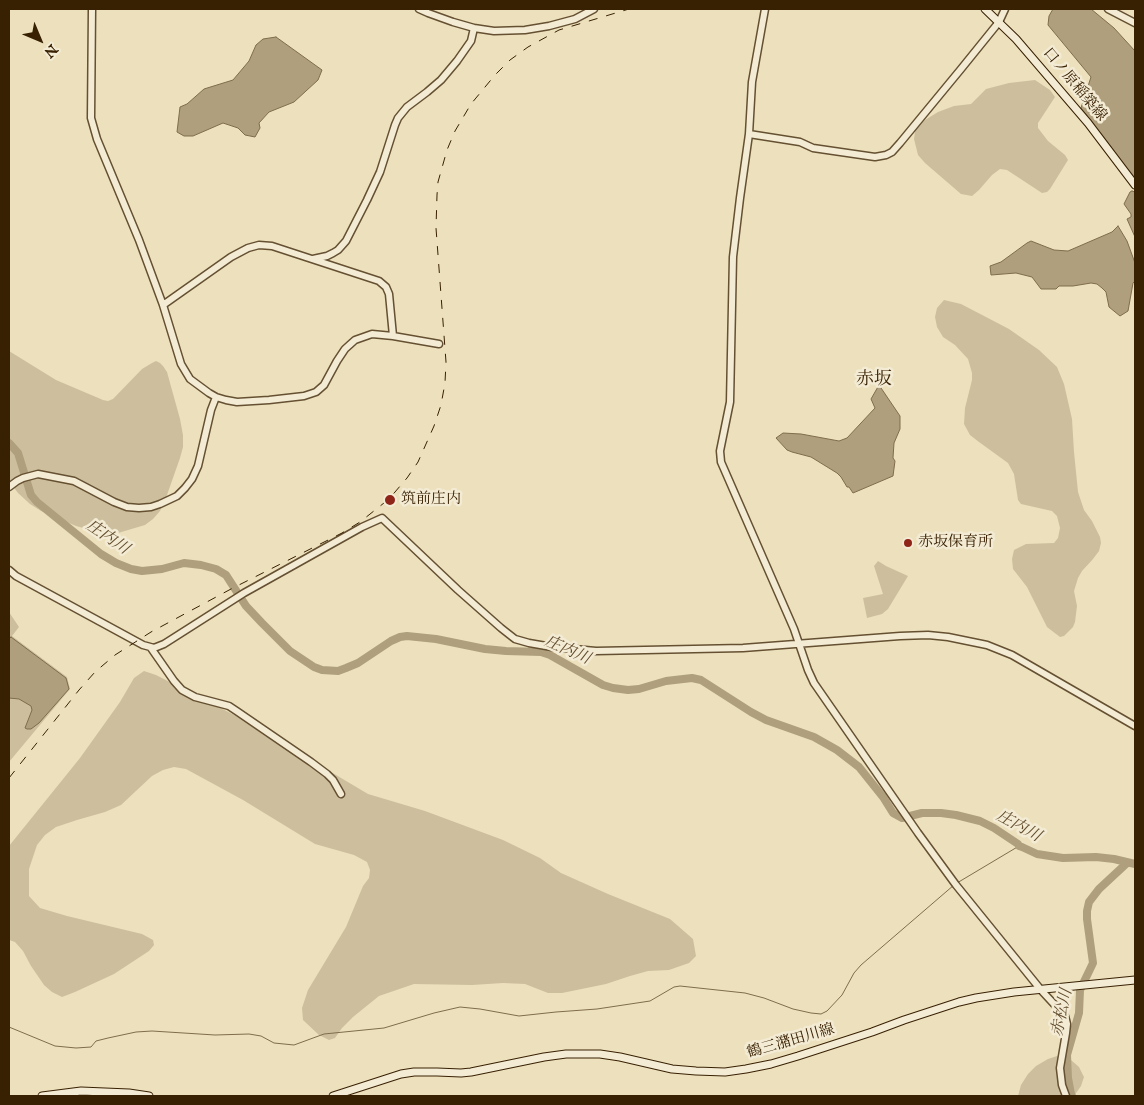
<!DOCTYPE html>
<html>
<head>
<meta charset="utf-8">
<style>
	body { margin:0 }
	#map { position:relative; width:1144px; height:1105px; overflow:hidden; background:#ece0bd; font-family:"IM FELL English",serif }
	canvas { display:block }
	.frame { position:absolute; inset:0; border:10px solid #382002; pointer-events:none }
	.north { position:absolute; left:15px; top:15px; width:50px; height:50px; -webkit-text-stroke:4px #f3ebd4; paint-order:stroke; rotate:135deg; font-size:14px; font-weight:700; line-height:20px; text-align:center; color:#382002 }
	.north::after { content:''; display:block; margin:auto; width:18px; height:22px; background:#382002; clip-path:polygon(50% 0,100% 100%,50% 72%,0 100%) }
</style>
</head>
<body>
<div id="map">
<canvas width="1144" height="1105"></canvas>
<div class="frame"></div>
<div class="north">N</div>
</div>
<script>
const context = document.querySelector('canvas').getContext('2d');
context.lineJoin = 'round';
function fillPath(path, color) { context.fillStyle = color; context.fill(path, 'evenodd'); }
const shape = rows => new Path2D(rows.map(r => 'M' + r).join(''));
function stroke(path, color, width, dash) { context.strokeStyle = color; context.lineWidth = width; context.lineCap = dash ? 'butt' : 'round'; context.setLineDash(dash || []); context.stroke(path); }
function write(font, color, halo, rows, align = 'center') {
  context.font = font + ' "IM FELL English","Noto Serif JP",serif'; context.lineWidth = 5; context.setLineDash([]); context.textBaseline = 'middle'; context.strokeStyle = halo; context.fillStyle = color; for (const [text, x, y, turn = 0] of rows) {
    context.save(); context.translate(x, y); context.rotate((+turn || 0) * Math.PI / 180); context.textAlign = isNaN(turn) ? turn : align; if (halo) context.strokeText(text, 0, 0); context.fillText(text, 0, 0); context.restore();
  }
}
const green = shape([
	[1035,80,1050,90,1055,97,1038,123,1038,128,1048,141,1065,155,1068,160,1050,189,1047,192,1042,193,1007,170,1000,169,992,175,979,190,972,196,961,194,925,163,918,155,914,139,915,131,925,120,938,112,954,106,971,104,986,89,1009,83],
	[944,300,961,304,1009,329,1039,350,1057,367,1064,384,1072,419,1074,452,1078,492,1084,510,1092,521,1100,537,1101,543,1099,551,1093,559,1082,571,1078,578,1074,591,1077,606,1075,622,1073,627,1064,636,1060,637,1047,627,1027,587,1013,569,1012,559,1014,550,1026,544,1054,543,1058,538,1060,528,1057,516,1052,511,1021,504,1018,500,1014,474,1008,463,979,442,970,435,964,424,965,408,972,380,972,373,968,359,955,345,943,337,937,327,935,317,937,308],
	[9,351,56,380,103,400,108,401,113,399,142,369,152,363,156,361,160,363,163,366,167,372,180,419,183,435,183,447,180,458,167,495,160,511,153,519,145,525,118,533,107,533,94,531,76,526,41,511,30,504,18,493,9,481],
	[878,561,886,566,908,576,888,609,882,614,867,618,863,598,883,594,874,566],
	[9,612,19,627,12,636,67,677,70,689,9,762],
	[144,671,156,675,240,718,304,760,331,772,368,794,425,811,503,840,540,858,561,873,608,894,670,919,693,939,696,956,689,963,669,970,648,971,630,976,606,984,562,993,548,993,525,984,503,983,472,985,414,984,379,996,353,1017,342,1028,335,1038,329,1040,319,1035,303,1020,302,1008,308,990,346,927,363,886,369,878,370,870,367,862,354,855,315,844,243,800,186,769,174,767,163,770,152,776,121,805,105,812,77,820,56,827,45,835,37,845,29,869,29,896,40,908,67,916,142,934,153,940,154,945,149,951,114,974,75,992,62,997,52,992,44,985,31,966,23,951,15,942,9,940,9,846,80,758,120,702,134,678],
	[1057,1056,1071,1060,1079,1067,1084,1077,1081,1086,1074,1096,1018,1096,1021,1085,1028,1074,1036,1066,1048,1059]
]);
const water = shape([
	[1053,9,1091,9,1114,28,1135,51,1135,179,1081,108,1091,77,1048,25,1049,16,1053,9],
	[276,37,322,70,318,80,294,102,269,112,259,123,260,128,255,137,245,135,238,128,223,123,193,136,184,136,177,132,180,107,187,104,204,89,233,80,249,61,256,45,263,39,276,37],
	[1132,191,1135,192,1135,237,1127,219,1131,217,1131,214,1124,204,1130,192,1132,191],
	[1118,226,1127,241,1135,263,1135,281,1133,283,1128,311,1120,316,1109,307,1106,292,1102,288,1097,284,1091,283,1073,286,1059,286,1056,289,1041,289,1032,277,1016,273,991,275,990,266,1001,262,1027,243,1031,241,1054,250,1068,251,1112,232,1118,226],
	[879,385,900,416,900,429,894,443,893,458,895,461,893,476,853,493,849,487,847,487,841,477,837,473,811,457,792,452,787,450,776,438,783,433,801,434,839,441,847,438,875,408,871,399,879,385],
	[11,637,66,678,69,689,39,723,31,729,27,729,25,728,32,710,31,706,19,699,9,698,9,639,11,637]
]);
const stream = shape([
	[957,883,1019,846],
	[9,1027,55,1046,76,1048,91,1047,96,1041,108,1038,136,1032,152,1031,215,1035,249,1034,261,1036,274,1043,294,1045,324,1034,384,1028,434,1013,460,1007,480,1009,519,1016,556,1012,597,1009,650,1001,674,987,680,986,745,993,764,998,793,1009,811,1013,821,1014,827,1011,842,995,854,973,861,965,954,885]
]);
const river = shape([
	[9,443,18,453,31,495,37,502,101,554,116,563,131,569,142,571,162,569,184,563,201,565,216,569,226,575,246,606,262,623,290,651,314,667,322,670,338,671,346,668,358,663,391,641,400,637,407,636,436,639,485,649,506,651,541,652,550,655,603,685,613,688,628,690,639,689,666,681,692,678,701,680,751,712,766,720,814,737,837,750,859,767,883,797,893,813,902,818,922,813,941,813,956,815,980,821,994,828,1018,844,1019,846,1022,847,1037,854,1063,858,1096,857,1114,859,1135,864],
	[1072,1096,1071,1094,1068,1078,1067,1055,1079,1013,1080,990,1093,963,1087,919,1087,911,1089,902,1099,889,1127,863]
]);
const tertiary = shape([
	[92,9,91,118,97,139,139,240,163,305,181,364,190,379,209,393,216,397,226,400,237,402,269,400,304,396,316,392,324,385,337,361,345,349,355,340,372,334,393,336,439,344],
	[419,9,428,13,453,22,474,28,494,31,525,30,549,26,575,19,594,9],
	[765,9,752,82,749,134,740,198,733,257,730,402,720,451,721,462,794,629,808,670,814,683,918,833,956,885,1041,990,1065,1016,1067,1024,1066,1033,1060,1068,1062,1085,1066,1096],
	[1108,9,1135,23],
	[749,134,800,142,813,148,875,157,886,155,892,152,900,143,961,69,999,22,1005,9],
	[313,259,327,256,333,253,338,250,346,241,367,200,380,172,395,125,398,118,407,107,427,92,441,80,457,61,471,41,474,28],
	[163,305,231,257,248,248,259,245,272,246,379,281,386,287,389,294,393,336],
	[9,487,17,481,23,478,38,474,74,481,114,502,127,507,139,508,151,507,160,504,177,496,185,488,192,479,198,466,211,410,216,397],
	[9,570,16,576,97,620,143,645,154,648,164,644,244,593,362,527,382,518,458,590,501,628,515,639,529,643,552,647,596,651,743,648,900,636,928,635,948,637,987,645,1012,655,1135,726],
	[151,648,174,681,182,690,195,697,229,706,238,712,311,762,327,774,333,780,341,794]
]);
const secondary = shape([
	[985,9,1016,39,1088,123,1135,185],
	[42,1096,81,1091,129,1093,149,1096],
	[333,1096,401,1074,414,1072,437,1072,461,1073,471,1072,544,1057,566,1054,600,1054,620,1057,672,1069,696,1071,725,1072,746,1069,771,1064,798,1056,872,1032,904,1020,959,1002,976,998,1014,992,1135,980]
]);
const rail = shape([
	[9,778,79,690,95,672,115,655,151,632,231,589,342,533,360,522,389,499,407,478,418,462,434,426,441,405,445,383,446,362,436,228,437,195,438,182,447,150,455,131,471,104,495,75,510,60,528,47,559,30,629,9]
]);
const markers = [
	[390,500,6,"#8f2418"],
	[908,543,5,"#8f2418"]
];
const streetNames = [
	["口ノ原稲築線",1074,85,50],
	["鶴三潴田川線",791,1042,-16]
];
const poiNames = [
	["筑前庄内",401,500],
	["赤坂保育所",918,543]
];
const waterNames = [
	["庄内川",107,538,34],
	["庄内川",567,651,24],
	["庄内川",1018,827,29],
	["赤松川",1063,1013,-78]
];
const quarterNames = [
	["赤坂",874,380]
];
fillPath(green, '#cdbf9d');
fillPath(water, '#af9f7d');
stroke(water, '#7f6c4c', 1);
stroke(stream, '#7f6c4c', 1);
stroke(river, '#af9f7d', 8);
stroke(tertiary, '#655031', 9);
stroke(secondary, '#382002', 9);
stroke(tertiary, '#f3ebd4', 6);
stroke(secondary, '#f3ebd4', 7);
stroke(rail, '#382002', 1, [9, 9]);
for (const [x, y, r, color] of markers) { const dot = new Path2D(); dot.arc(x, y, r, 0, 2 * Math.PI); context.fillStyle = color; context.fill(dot); stroke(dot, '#f3ebd4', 2); }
write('15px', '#382002', '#f3ebd4', streetNames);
write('15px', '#382002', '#f3ebd4', poiNames, 'left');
write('italic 16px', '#624c2d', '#f3ebd4', waterNames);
write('18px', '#382002', '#f3ebd4', quarterNames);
</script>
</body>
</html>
